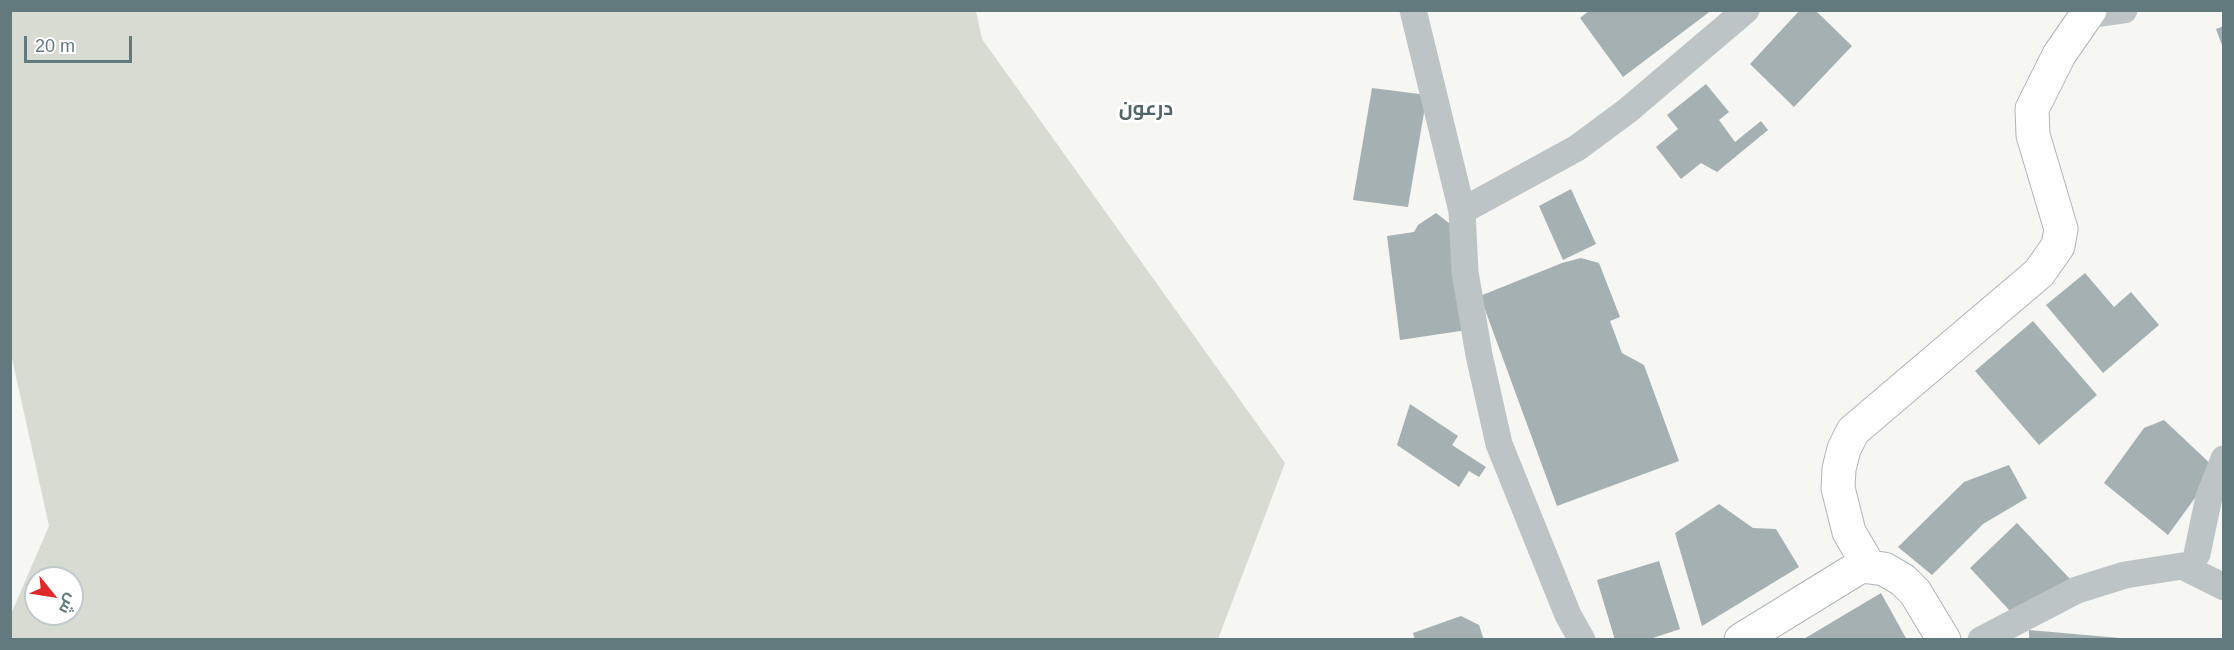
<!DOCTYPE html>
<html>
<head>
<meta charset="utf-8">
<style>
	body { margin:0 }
	#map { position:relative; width:2234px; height:650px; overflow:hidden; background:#f6f6f3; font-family:Helvetica,Cairo,sans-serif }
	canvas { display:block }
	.frame { position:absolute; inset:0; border:12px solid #62797e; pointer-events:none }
	.north { position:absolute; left:24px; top:566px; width:60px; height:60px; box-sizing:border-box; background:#fff; border:2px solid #c0c9cb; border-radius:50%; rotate:120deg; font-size:16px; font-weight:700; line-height:24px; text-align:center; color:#62797e }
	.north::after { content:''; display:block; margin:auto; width:21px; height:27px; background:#e0292b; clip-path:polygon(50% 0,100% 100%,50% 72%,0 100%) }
	.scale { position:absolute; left:24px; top:36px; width:108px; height:27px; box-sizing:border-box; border:3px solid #62797e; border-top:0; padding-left:8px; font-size:18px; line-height:21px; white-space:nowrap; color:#62797e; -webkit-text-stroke:4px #fff; paint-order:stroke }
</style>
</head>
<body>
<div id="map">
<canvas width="2234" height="650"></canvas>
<div class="frame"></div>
<div class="north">ش</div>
<div class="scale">20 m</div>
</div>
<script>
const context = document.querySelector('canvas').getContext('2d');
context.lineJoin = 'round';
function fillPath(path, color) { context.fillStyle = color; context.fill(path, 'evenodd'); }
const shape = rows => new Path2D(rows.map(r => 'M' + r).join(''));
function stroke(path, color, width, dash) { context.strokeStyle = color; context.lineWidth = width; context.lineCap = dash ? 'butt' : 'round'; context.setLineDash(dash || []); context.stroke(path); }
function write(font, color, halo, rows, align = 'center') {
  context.font = font + ' Helvetica,Cairo,sans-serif'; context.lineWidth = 6; context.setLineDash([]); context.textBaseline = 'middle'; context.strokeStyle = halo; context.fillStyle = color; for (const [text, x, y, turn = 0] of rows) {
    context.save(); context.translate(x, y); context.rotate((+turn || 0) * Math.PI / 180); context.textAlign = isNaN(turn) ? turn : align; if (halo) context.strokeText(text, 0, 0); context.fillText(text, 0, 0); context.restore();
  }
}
const green = shape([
	[11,10,976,11,982,39,1285,463,1218,639,11,639,11,614,49,526,11,354],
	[36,578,72,578,72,614,36,614]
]);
const building = shape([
	[1590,10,1712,10,1623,77,1580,18],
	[1800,10,1815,10,1852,46,1794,107,1750,64],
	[2224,26,2224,48,2223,48,2216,29],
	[1706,84,1729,112,1719,120,1735,142,1761,121,1768,130,1717,172,1701,163,1681,179,1656,147,1678,129,1667,115],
	[1372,88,1427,95,1408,207,1353,200],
	[1571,189,1596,244,1563,260,1539,206],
	[1436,213,1454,227,1467,330,1400,340,1387,236,1414,232,1418,225],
	[1581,258,1599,263,1620,317,1610,321,1622,353,1644,365,1679,461,1557,506,1480,296,1562,263],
	[2085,273,2114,307,2131,292,2159,325,2103,373,2046,305],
	[2033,321,2097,395,2039,445,1975,371],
	[1410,404,1458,436,1452,445,1486,467,1479,477,1469,471,1459,487,1397,445],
	[2164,420,2216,469,2168,535,2104,483,2144,428],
	[2009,465,2027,498,1983,524,1932,575,1898,547,1964,482],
	[1719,504,1753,528,1776,529,1799,567,1702,626,1675,533],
	[2017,523,2070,579,2011,612,1970,568],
	[1659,561,1680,629,1647,640,1615,640,1597,580],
	[1881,593,1907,640,1802,640],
	[1461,616,1479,625,1484,640,1415,640,1413,633],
	[2029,630,2120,638,2120,640,2029,640]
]);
const street = shape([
	[1413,10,1462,211,1465,272,1479,355,1499,444,1568,615,1582,640],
	[2088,15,2124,10],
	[1462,211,1577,148,1627,111,1746,10],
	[2197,554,2209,497,2224,459],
	[1981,640,2077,590,2125,575,2182,566,2224,587]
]);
const secondary = shape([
	[1869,566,1849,532,1838,488,1839,469,1844,449,1853,431,2039,273,2058,246,2061,229,2033,135,2032,109,2059,55,2090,10],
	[1741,640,1861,566,1884,569,1903,580,1915,592,1944,640]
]);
const quarterNames = [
	["درعون",1146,109]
];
fillPath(green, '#d7dbd2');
fillPath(building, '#a4b0b2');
stroke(secondary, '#adb6b9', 35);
stroke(street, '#bdc4c6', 27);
stroke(secondary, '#fff', 33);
write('bold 20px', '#536569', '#fff', quarterNames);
</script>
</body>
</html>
